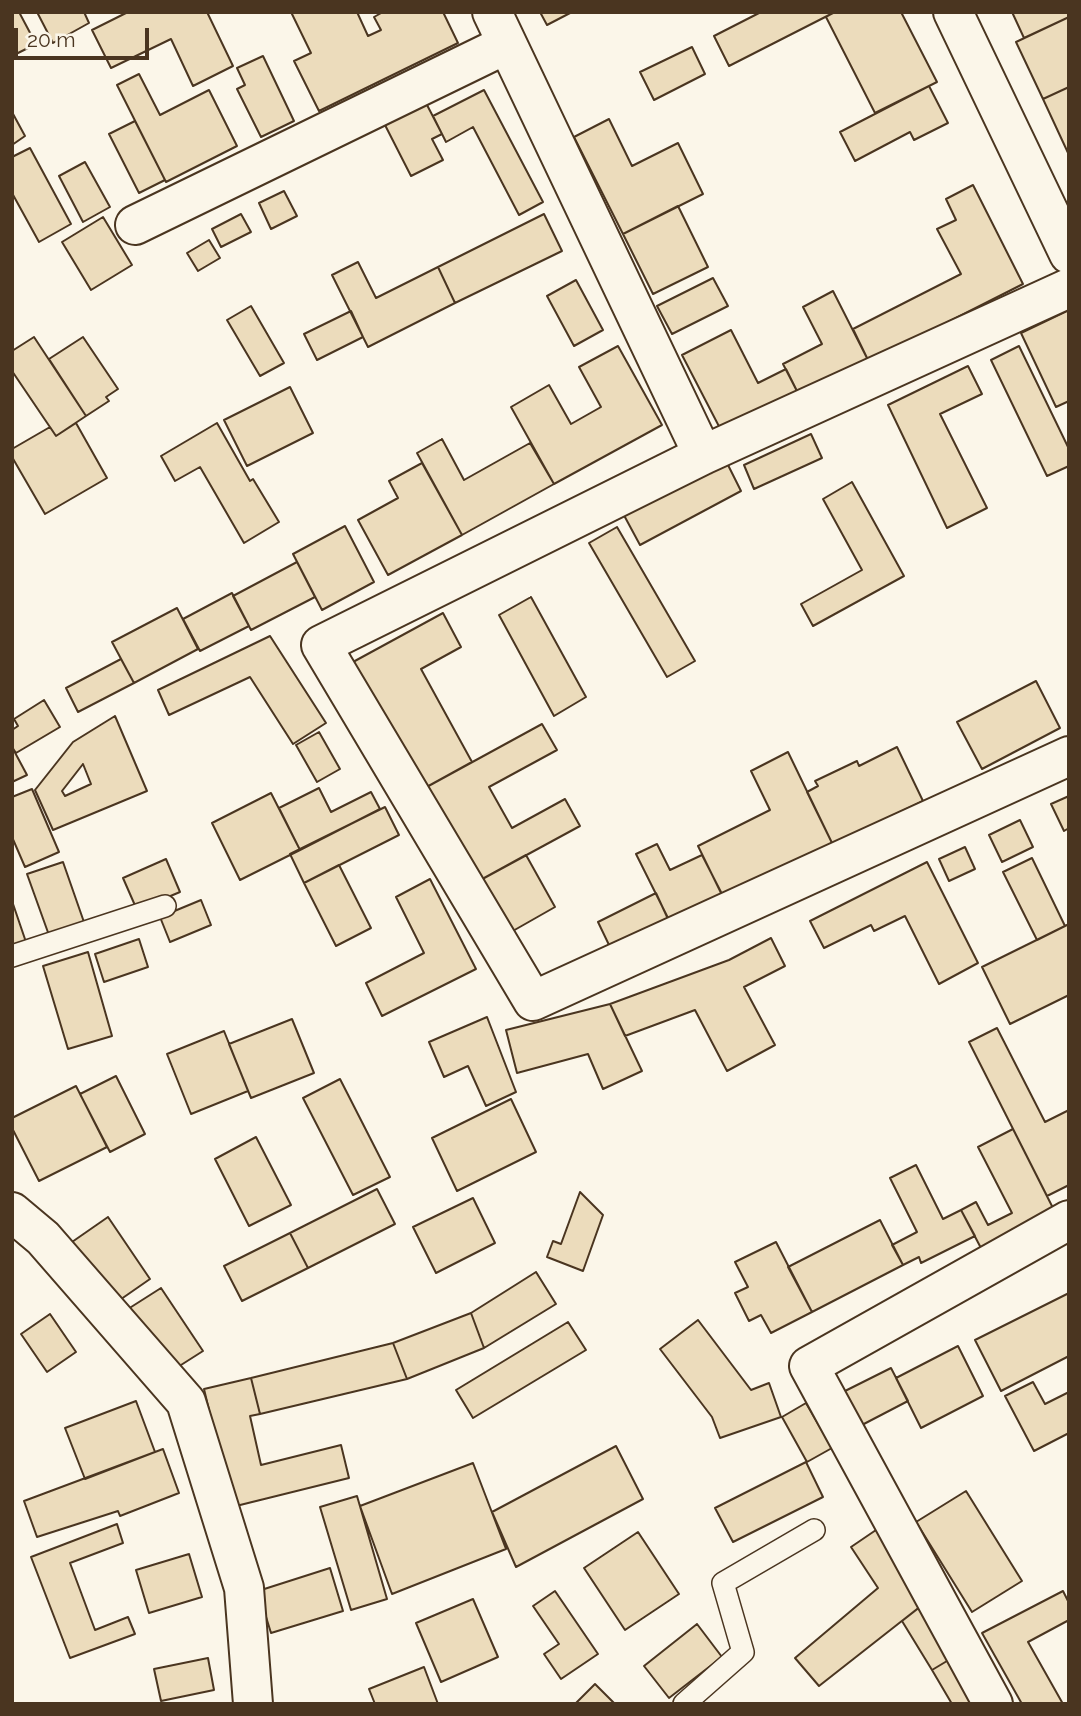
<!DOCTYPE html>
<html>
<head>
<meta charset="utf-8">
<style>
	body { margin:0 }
	#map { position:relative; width:1081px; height:1716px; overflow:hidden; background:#fbf6e9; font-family:Raleway,sans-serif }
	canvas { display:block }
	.frame { position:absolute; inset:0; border:14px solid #4a3520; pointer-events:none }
	.scale { position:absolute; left:14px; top:28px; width:135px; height:32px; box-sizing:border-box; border:4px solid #4a3520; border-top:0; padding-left:9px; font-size:21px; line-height:24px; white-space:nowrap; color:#4a3520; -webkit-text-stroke:5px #fbf6e9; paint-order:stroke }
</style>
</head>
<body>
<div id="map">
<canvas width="1081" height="1716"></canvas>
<div class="frame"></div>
<div class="scale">20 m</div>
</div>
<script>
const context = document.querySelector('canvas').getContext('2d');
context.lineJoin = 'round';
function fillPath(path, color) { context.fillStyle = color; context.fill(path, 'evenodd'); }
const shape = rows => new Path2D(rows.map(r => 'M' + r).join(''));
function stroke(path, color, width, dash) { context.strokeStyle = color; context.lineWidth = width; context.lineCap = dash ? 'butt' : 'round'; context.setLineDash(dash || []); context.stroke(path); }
const building = shape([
	[12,12,19,12,36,44,12,56,12,12],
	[37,12,84,12,89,23,53,43,37,12],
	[128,12,207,12,233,66,193,86,171,39,111,68,92,30,128,12],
	[291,12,357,12,368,36,381,30,374,17,383,12,443,12,458,43,319,111,294,61,311,53,291,12],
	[540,12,572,12,547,25,540,12],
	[761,12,835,12,729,66,714,36,761,12],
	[835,12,901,12,937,82,875,113,826,17,835,12],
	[1012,12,1069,12,1069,17,1024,38,1012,12],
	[1069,17,1069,87,1043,99,1016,42,1069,17],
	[692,47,705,74,654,100,640,72,692,47],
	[263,56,294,121,261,137,237,89,245,85,237,68,263,56],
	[139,74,160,115,209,90,237,146,166,182,117,85,139,74],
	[929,86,948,123,914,140,910,132,855,161,840,132,929,86],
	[1069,87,1069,155,1043,99,1069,87],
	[484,90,543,202,519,215,473,127,446,142,433,116,484,90],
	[426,103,442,134,432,139,443,160,411,176,385,125,426,103],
	[12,112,25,136,12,145,12,112],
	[609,119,632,166,678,143,703,194,623,234,574,137,609,119],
	[135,121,165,180,139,193,109,134,135,121],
	[30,148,71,224,39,242,12,193,12,157,30,148],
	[85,162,110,207,83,222,59,176,85,162],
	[973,185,1023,284,869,362,853,329,961,274,937,229,956,220,946,199,973,185],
	[284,191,297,216,271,229,259,203,284,191],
	[678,206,708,267,653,294,623,234,678,206],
	[241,214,251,232,221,247,212,229,241,214],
	[544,214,562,251,455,303,438,267,544,214],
	[103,217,132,265,91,290,62,242,103,217],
	[209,240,220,258,198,271,187,253,209,240],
	[358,262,376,298,438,267,455,303,368,347,332,275,358,262],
	[713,278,728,306,672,334,657,306,713,278],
	[576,280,603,330,574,346,547,296,576,280],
	[833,291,869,362,800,397,783,364,822,344,803,307,833,291],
	[251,306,284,363,260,376,227,320,251,306],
	[1069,310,1069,401,1056,407,1021,333,1069,310],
	[351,311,363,337,317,360,304,334,351,311],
	[731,330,758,383,786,369,800,397,724,436,682,355,731,330],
	[34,337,86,416,56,436,12,371,12,351,34,337],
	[83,337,118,389,106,397,109,401,86,416,49,359,83,337],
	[618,346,662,425,554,484,511,407,549,385,571,424,601,407,579,367,618,346],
	[1019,346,1069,449,1069,466,1047,476,991,360,1019,346],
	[968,366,982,394,940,414,987,508,947,528,888,405,968,366],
	[290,387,313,433,247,466,224,420,290,387],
	[76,423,107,478,45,514,12,457,12,449,50,427,56,436,76,423],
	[217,423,250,481,253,479,279,522,244,543,200,467,175,481,161,456,217,423],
	[811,434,822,458,754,489,744,465,811,434],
	[442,439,464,480,530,443,554,484,462,535,417,453,442,439],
	[721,451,741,491,640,545,619,506,721,451],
	[422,463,462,535,388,575,358,520,398,498,389,481,422,463],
	[852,482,904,576,813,626,801,604,862,570,823,499,852,482],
	[345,526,374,582,322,610,293,554,345,526],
	[617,527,695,661,667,677,589,543,617,527],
	[297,562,315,597,251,630,233,596,297,562],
	[232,593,249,626,200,651,183,619,232,593],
	[531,597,586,697,554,716,499,615,531,597],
	[177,608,198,649,134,683,112,642,177,608],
	[443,613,461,647,421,669,472,762,423,789,353,662,443,613],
	[270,636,326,723,293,744,250,677,169,715,158,690,270,636],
	[121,659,134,683,78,712,66,688,121,659],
	[1036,681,1060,728,982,769,957,722,1036,681],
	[44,700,60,727,16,753,12,747,12,730,18,726,14,719,44,700],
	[115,716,147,791,53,830,35,790,73,742,115,716],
	[83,764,91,784,65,796,62,791,83,764],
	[542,724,557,750,489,787,512,828,565,799,580,826,475,883,423,789,542,724],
	[319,732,340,769,317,782,296,745,319,732],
	[12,747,27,775,12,782,12,747],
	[897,747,923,801,833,845,807,792,818,786,815,781,857,761,859,766,897,747],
	[788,752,833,845,724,899,698,846,770,810,751,771,788,752],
	[319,788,331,812,371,792,380,809,300,850,279,808,319,788],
	[32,789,59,852,25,867,12,837,12,797,32,789],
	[271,793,300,850,240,880,212,823,271,793],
	[1069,796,1069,828,1064,831,1051,804,1069,796],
	[385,807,399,835,304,883,290,854,385,807],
	[1020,820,1033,847,1002,862,989,835,1020,820],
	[657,844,670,870,702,855,723,896,670,922,636,854,657,844],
	[965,847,975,869,949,881,939,859,965,847],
	[526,855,555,907,504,936,475,883,526,855],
	[1032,858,1065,926,1037,940,1003,872,1032,858],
	[166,859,180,892,137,910,123,878,166,859],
	[63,862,85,925,50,938,27,874,63,862],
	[927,862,978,963,939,984,905,916,874,931,871,925,824,948,810,921,927,862],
	[339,865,371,928,336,946,304,883,339,865],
	[430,879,476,969,382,1016,366,983,424,953,396,897,430,879],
	[656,893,668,919,610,947,598,922,656,893],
	[201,900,211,925,170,942,160,917,201,900],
	[12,901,27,945,12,951,12,901],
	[1069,924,1069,995,1010,1024,982,967,1069,924],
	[771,938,785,966,744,987,775,1045,727,1071,695,1010,625,1036,610,1004,729,960,771,938],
	[139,939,148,967,104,982,95,954,139,939],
	[88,952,112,1036,68,1049,43,966,88,952],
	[610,1004,642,1071,603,1089,588,1054,517,1073,506,1030,610,1004],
	[487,1017,516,1092,486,1106,468,1066,444,1077,429,1042,487,1017],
	[292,1019,314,1073,251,1098,229,1044,292,1019],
	[997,1028,1045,1122,1069,1110,1069,1185,1047,1196,969,1042,997,1028],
	[224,1031,248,1091,191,1114,167,1054,224,1031],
	[116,1076,145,1134,110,1152,80,1094,116,1076],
	[340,1079,390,1177,353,1195,303,1098,340,1079],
	[76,1086,107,1147,39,1181,12,1128,12,1118,76,1086],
	[511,1099,536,1152,457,1191,432,1138,511,1099],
	[1013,1129,1056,1214,982,1250,961,1210,976,1202,988,1225,1012,1213,978,1147,1013,1129],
	[256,1137,291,1205,249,1226,215,1159,256,1137],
	[916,1165,943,1219,961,1210,975,1236,921,1263,919,1257,903,1265,892,1245,917,1232,890,1178,916,1165],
	[377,1189,395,1224,308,1268,290,1233,377,1189],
	[580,1192,603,1215,583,1271,547,1257,553,1241,561,1244,580,1192],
	[473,1198,495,1243,436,1273,413,1227,473,1198],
	[108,1217,150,1279,114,1304,72,1242,108,1217],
	[880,1220,903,1265,812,1312,788,1267,880,1220],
	[290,1233,308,1268,242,1301,224,1266,290,1233],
	[776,1242,812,1312,771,1333,761,1315,749,1321,735,1293,748,1287,735,1262,776,1242],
	[536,1272,556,1304,484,1348,471,1313,536,1272],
	[161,1288,203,1351,170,1372,128,1309,161,1288],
	[1069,1293,1069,1356,1001,1391,975,1340,1069,1293],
	[471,1313,484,1348,407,1379,393,1343,471,1313],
	[50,1314,76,1352,47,1372,21,1334,50,1314],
	[698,1320,751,1390,769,1383,781,1417,720,1438,712,1417,660,1349,698,1320],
	[568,1322,586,1350,473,1418,456,1390,568,1322],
	[393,1343,407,1379,260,1414,251,1378,393,1343],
	[958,1346,983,1396,921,1428,896,1378,958,1346],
	[891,1368,908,1401,860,1426,843,1392,891,1368],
	[251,1378,260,1414,250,1416,261,1465,341,1445,349,1478,232,1507,204,1389,251,1378],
	[1033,1382,1045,1404,1069,1392,1069,1433,1034,1451,1005,1396,1033,1382],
	[136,1401,155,1452,85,1479,65,1428,136,1401],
	[806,1403,832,1448,807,1462,782,1417,806,1403],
	[616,1446,643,1499,516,1567,492,1512,616,1446],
	[163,1449,179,1493,120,1516,118,1511,37,1537,24,1501,163,1449],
	[806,1462,823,1497,733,1542,715,1508,806,1462],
	[473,1463,506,1549,392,1594,360,1506,473,1463],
	[966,1491,1022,1581,972,1612,916,1522,966,1491],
	[357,1496,387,1599,351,1610,320,1507,357,1496],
	[117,1524,123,1543,70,1563,95,1630,128,1617,135,1634,70,1658,31,1557,117,1524],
	[876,1530,926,1602,819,1686,795,1658,878,1588,851,1547,876,1530],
	[638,1532,679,1594,625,1630,584,1568,638,1532],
	[189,1554,202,1597,149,1613,136,1570,189,1554],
	[330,1568,343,1611,271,1633,258,1591,330,1568],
	[555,1591,598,1654,561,1679,544,1654,559,1644,533,1606,555,1591],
	[1063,1591,1069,1603,1069,1620,1028,1642,1063,1704,1022,1704,982,1633,1063,1591],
	[473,1599,498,1657,441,1682,416,1623,473,1599],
	[925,1603,957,1655,932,1670,902,1621,925,1603],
	[697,1624,722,1657,669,1698,644,1666,697,1624],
	[957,1655,987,1704,952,1704,932,1670,957,1655],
	[208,1658,214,1690,161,1701,154,1669,208,1658],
	[424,1667,438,1704,375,1704,369,1689,424,1667],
	[595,1684,615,1704,575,1704,595,1684]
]);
const lane = shape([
	[12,956,165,906],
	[684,1704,743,1652,723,1583,814,1530]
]);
const street = shape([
	[492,12,703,455],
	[953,12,1069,254],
	[135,225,507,44],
	[1069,288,703,455,321,645,533,1001,1069,756],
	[12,1212,43,1238,186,1402,244,1588,253,1704],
	[993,1704,809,1366,1069,1220]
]);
fillPath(building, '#ecdcbc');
stroke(building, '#4a3520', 2);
stroke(lane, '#4a3520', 24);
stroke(street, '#4a3520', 42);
stroke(lane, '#fbf6e9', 21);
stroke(street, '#fbf6e9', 38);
</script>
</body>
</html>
